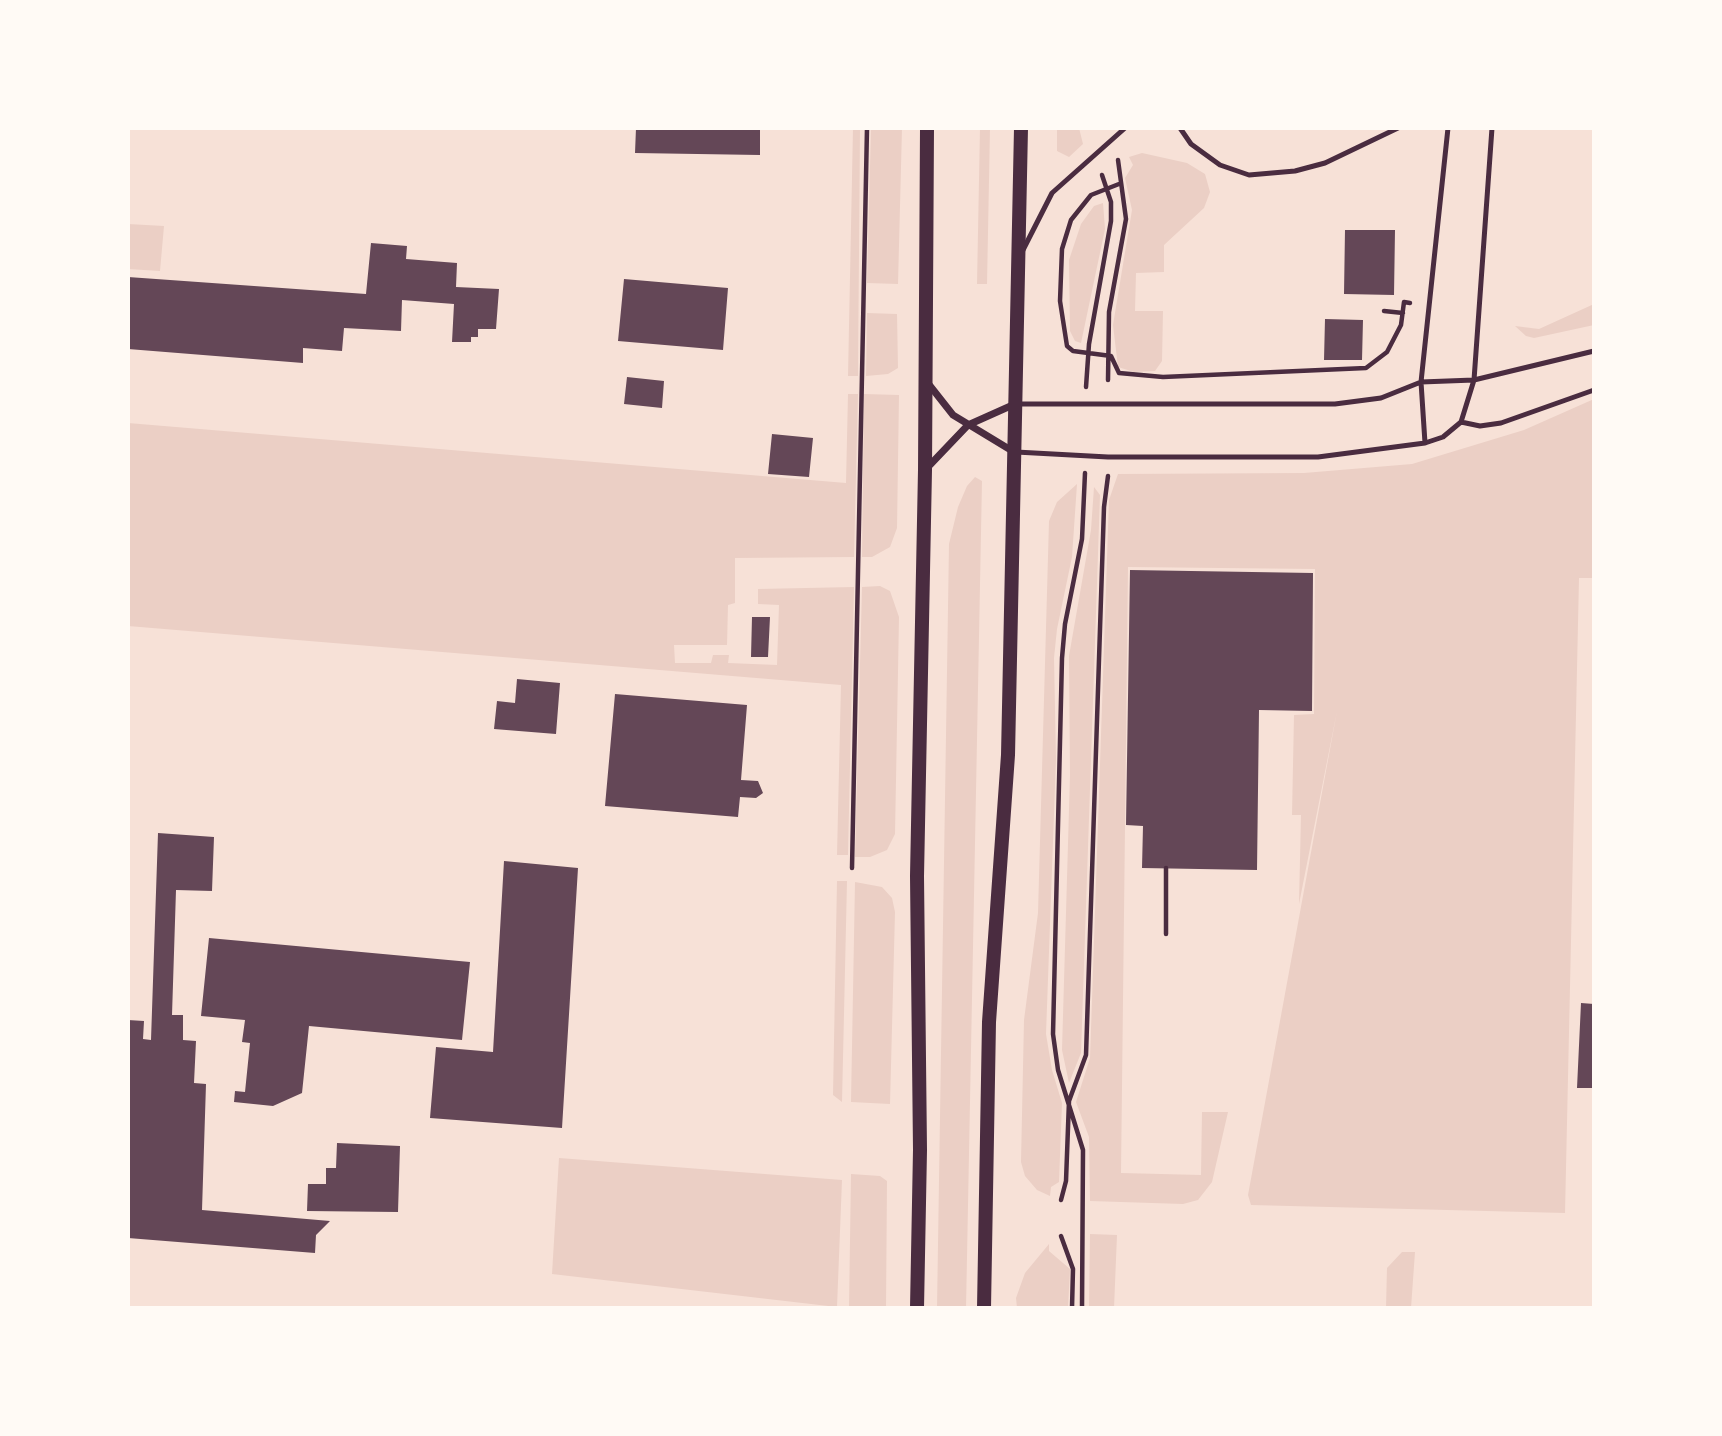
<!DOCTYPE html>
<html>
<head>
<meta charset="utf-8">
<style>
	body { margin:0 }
	#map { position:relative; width:1722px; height:1436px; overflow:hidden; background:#f7e1d7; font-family:"Titillium Web",sans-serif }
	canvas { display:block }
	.frame { position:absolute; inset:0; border:130px solid #fffaf5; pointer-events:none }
</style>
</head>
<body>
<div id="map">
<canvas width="1722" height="1436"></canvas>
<div class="frame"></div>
</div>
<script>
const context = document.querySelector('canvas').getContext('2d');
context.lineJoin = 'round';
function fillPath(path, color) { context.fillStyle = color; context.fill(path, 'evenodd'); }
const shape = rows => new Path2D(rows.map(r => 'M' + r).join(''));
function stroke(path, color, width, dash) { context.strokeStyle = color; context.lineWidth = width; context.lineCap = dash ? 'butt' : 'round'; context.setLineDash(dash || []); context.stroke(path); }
const green = shape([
	[853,128,860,128,858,376,848,376],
	[871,128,902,128,898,284,867,283],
	[980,128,990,128,987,284,977,284],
	[1057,128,1079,128,1083,144,1069,157,1057,151],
	[1142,153,1187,163,1205,174,1210,192,1204,208,1164,245,1164,272,1136,273,1135,311,1163,311,1162,361,1155,371,1134,372,1118,367,1113,325,1132,210,1125,178,1133,165,1129,157],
	[1103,203,1105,229,1081,343,1075,341,1070,331,1069,260,1081,224,1094,206],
	[128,224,164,226,160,271,128,269],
	[1594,304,1594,325,1534,338,1526,336,1515,326,1539,329],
	[867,313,897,314,898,368,888,374,866,376],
	[848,394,858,394,854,557,735,558,735,603,728,605,727,645,674,645,675,663,711,663,713,655,729,655,728,663,777,665,779,605,758,604,758,589,854,587,848,855,837,855,841,685,128,626,128,423,846,483],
	[864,394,899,395,897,528,890,547,872,557,862,557],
	[1594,399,1594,578,1579,578,1565,1213,1251,1205,1248,1195,1337,711,1299,904,1301,815,1292,815,1294,715,1314,714,1315,569,1128,567,1121,1173,1201,1175,1202,1112,1228,1112,1212,1182,1198,1200,1183,1204,1090,1201,1089,1137,1076,1102,1090,1058,1109,500,1118,474,1304,473,1412,464,1524,430],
	[975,477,982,481,966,1308,937,1308,949,544,958,507,967,486],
	[1077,484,1072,557,1057,629,1054,658,1056,759,1046,1034,1052,1070,1062,1103,1059,1182,1051,1187,1050,1196,1037,1190,1025,1176,1021,1162,1024,1020,1038,913,1049,521,1057,502],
	[1094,487,1100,495,1081,1053,1069,1083,1062,1050,1070,775,1069,656,1091,530],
	[880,586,890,591,899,617,895,834,887,850,870,857,855,857,862,587],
	[837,881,847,881,842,1102,833,1095],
	[855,882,882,887,892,898,895,912,890,1104,851,1102],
	[559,1158,842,1180,837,1307,552,1274],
	[851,1174,880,1176,887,1181,886,1308,849,1308],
	[1090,1234,1117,1235,1114,1308,1089,1308],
	[1049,1244,1049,1251,1070,1269,1068,1308,1017,1308,1016,1298,1025,1273],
	[1402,1252,1415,1252,1411,1308,1386,1308,1387,1268]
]);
const building = shape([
	[636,128,760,128,760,155,635,153],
	[1345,230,1395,230,1394,295,1344,294],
	[371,243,407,246,406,259,457,263,456,287,499,289,496,329,478,329,478,337,471,337,471,342,452,342,454,304,402,300,401,331,344,328,342,351,303,348,303,363,128,349,128,277,366,294],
	[624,279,728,288,723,350,618,341],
	[1325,319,1363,320,1362,360,1324,360],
	[627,377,664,381,662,408,624,404],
	[772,434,813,438,809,477,768,474],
	[1130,570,1313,573,1312,711,1259,710,1257,870,1142,868,1143,826,1126,825],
	[752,617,770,617,768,657,751,657],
	[517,679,560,683,556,734,494,729,497,701,515,703],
	[615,694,747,705,741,780,758,781,763,793,756,798,740,797,738,817,605,806],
	[158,833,214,837,212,891,176,890,172,1015,183,1015,183,1040,196,1041,194,1083,206,1084,202,1210,330,1221,316,1235,315,1253,128,1238,128,1020,144,1021,143,1039,151,1040],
	[504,861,578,868,562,1128,430,1118,436,1047,493,1052],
	[209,938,470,962,462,1040,309,1026,302,1093,273,1106,234,1102,235,1091,245,1092,250,1043,242,1042,245,1020,201,1016],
	[1581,1003,1594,1004,1594,1088,1577,1088],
	[337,1143,400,1146,398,1212,307,1211,308,1184,326,1184,326,1168,336,1168]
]);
const path = shape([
	[1119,184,1091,195,1071,220,1062,249,1060,301,1067,346,1073,351,1111,356,1119,373,1163,377,1366,368,1387,352,1401,325,1404,302,1410,303],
	[1384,311,1403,313],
	[1108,380,1109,312,1126,219,1118,160],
	[1086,387,1089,344,1111,221,1111,202,1102,175],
	[852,868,867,128],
	[1166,934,1166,868],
	[1061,1200,1066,1181,1069,1101,1086,1055,1104,507,1108,476],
	[1061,1236,1073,1269,1072,1308],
	[1082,1308,1083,1150,1058,1070,1053,1034,1062,658,1065,624,1082,539,1085,473]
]);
const service = shape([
	[1180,128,1191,144,1220,165,1249,175,1295,171,1325,163,1398,128],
	[1023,250,1052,193,1125,128],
	[1018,404,1335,404,1381,398,1421,382,1474,380,1594,351],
	[1461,422,1480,426,1501,423,1594,390],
	[1425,443,1421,382,1448,128],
	[1016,452,1108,457,1318,457,1425,443,1443,437,1461,422,1474,380,1492,128]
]);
const minor = shape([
	[927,382,953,415,1014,452],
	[927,468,968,425,1015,404]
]);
const secondary = shape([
	[917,1308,920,1150,917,876,925,470,927,128],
	[984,1308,989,1022,1008,755,1021,128]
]);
fillPath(green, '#ebcfc5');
fillPath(building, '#644757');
stroke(path, '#4a2c40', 4.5);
stroke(service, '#4a2c40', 5);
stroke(minor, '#4a2c40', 7);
stroke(secondary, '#4a2c40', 14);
</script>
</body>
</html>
